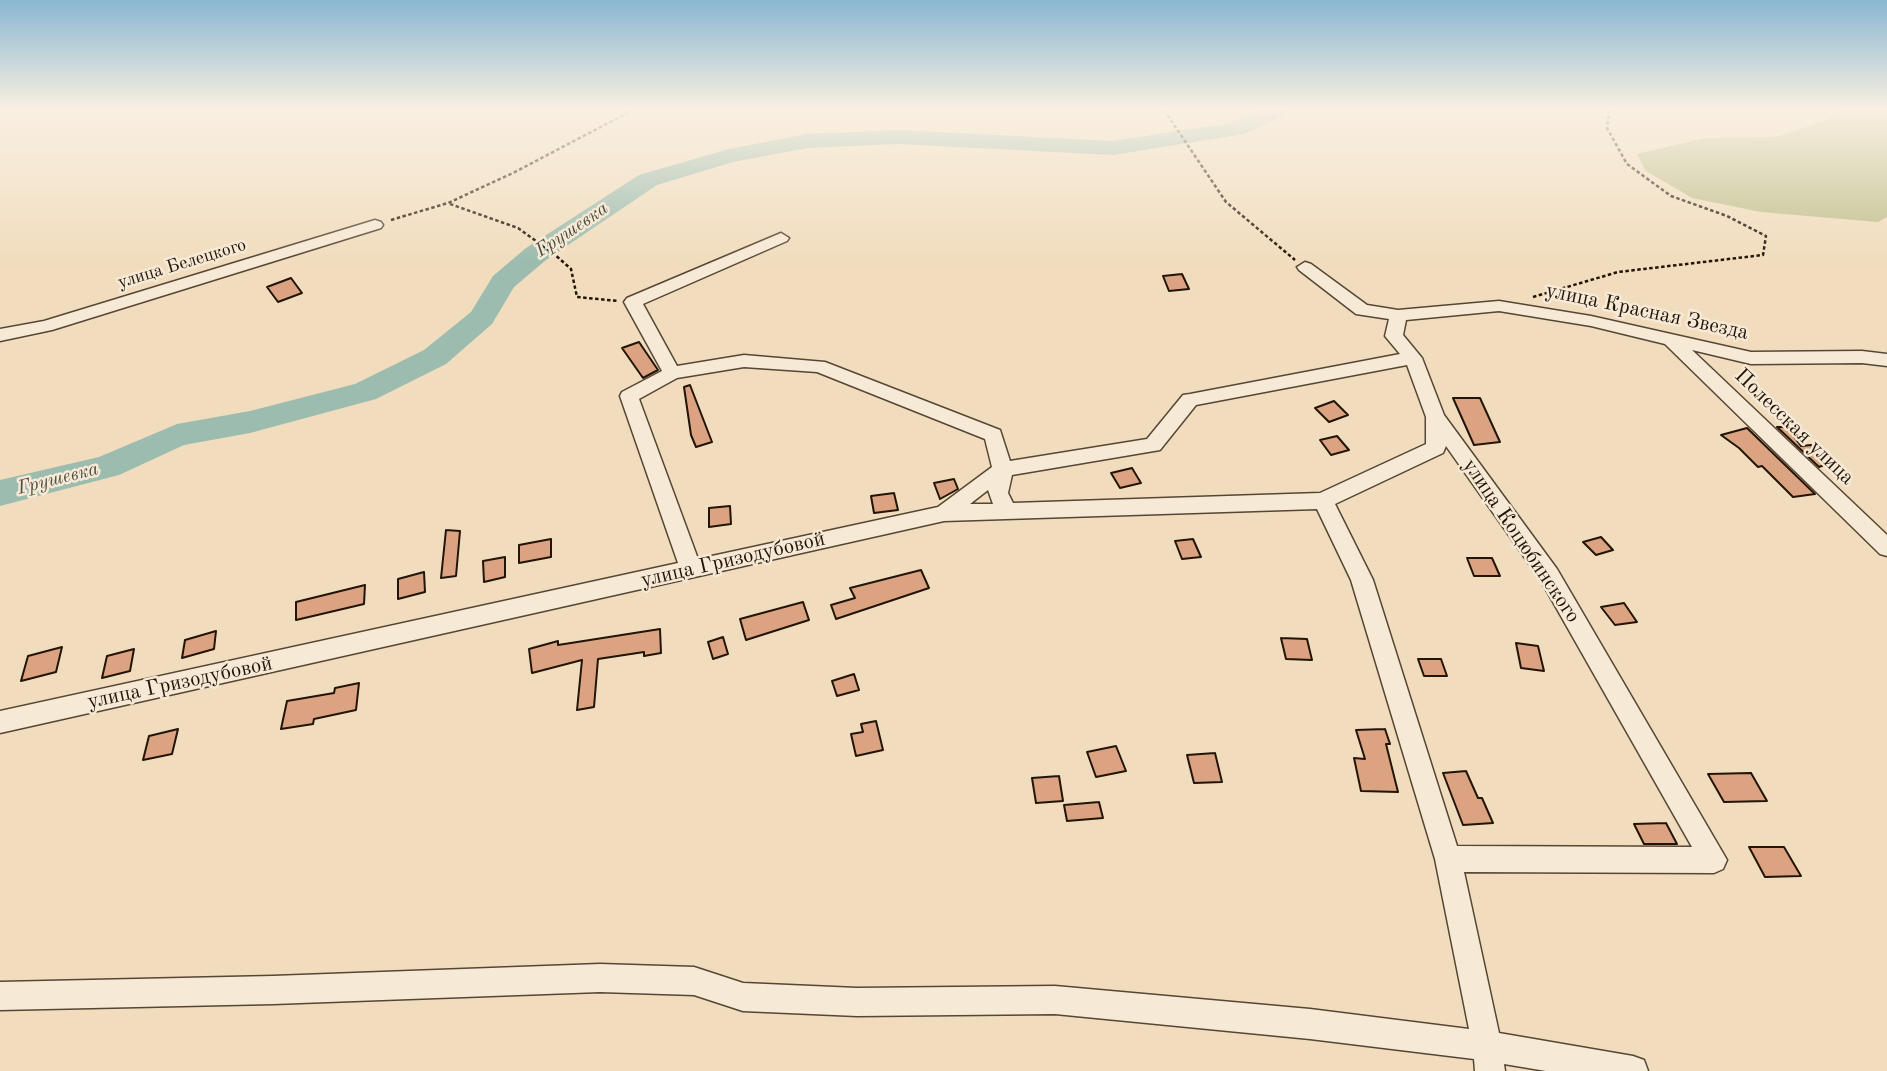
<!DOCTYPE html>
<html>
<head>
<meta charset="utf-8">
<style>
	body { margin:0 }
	canvas { display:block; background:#f1ddbe }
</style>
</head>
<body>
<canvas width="1887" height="1071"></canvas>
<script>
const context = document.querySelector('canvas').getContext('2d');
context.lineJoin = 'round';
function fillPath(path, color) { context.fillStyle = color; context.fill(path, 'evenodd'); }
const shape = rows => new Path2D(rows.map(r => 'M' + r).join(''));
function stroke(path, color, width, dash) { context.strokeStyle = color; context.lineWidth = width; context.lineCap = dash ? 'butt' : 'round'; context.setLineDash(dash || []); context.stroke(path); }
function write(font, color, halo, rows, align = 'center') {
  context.font = font + ' "Old Standard TT",serif'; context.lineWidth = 5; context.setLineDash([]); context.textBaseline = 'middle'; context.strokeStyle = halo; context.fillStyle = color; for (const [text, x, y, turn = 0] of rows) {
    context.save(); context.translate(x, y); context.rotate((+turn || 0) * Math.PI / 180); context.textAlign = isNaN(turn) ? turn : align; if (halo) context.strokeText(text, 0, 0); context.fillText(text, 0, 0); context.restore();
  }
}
const green = shape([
	[1841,110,1887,110,1887,217,1878,222,1761,212,1692,198,1646,171,1637,154,1705,138,1776,137,1827,120]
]);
const river = shape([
	[1258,110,1288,110,1285,115,1244,134,1113,155,899,144,807,148,733,162,657,185,546,260,514,287,492,324,446,364,376,399,250,433,184,445,119,475,0,506,0,480,99,457,177,424,250,411,355,384,424,350,471,312,493,276,526,248,639,175,729,149,807,134,899,130,1113,141,1230,123,1258,110]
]);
const building = shape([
	[1182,274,1189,289,1169,291,1163,276,1182,274],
	[291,278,302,293,278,302,267,287,291,278],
	[639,342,658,370,643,378,622,348,639,342],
	[690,385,712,442,696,447,691,435,684,387,690,385],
	[1453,398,1480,398,1500,442,1474,445,1453,398],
	[1334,401,1348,415,1329,422,1315,408,1334,401],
	[1777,427,1787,427,1801,446,1811,445,1829,463,1819,467,1777,427],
	[1747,428,1815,494,1793,497,1762,466,1758,467,1739,448,1721,435,1747,428],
	[1337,436,1349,450,1331,455,1320,440,1337,436],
	[1132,468,1141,483,1120,488,1111,473,1132,468],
	[954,479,958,489,940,499,934,483,954,479],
	[894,493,898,510,874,513,871,496,894,493],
	[730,506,731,524,709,527,709,508,730,506],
	[446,530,460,531,456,576,441,578,446,530],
	[1601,537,1613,550,1596,555,1583,542,1601,537],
	[551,539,551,557,519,563,519,545,551,539],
	[1193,539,1201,557,1182,559,1175,541,1193,539],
	[505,557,505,577,484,582,483,561,505,557],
	[1467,558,1492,558,1500,576,1474,576,1467,558],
	[921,570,929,588,836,619,831,605,855,598,850,588,921,570],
	[424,572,425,592,398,599,398,579,424,572],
	[365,585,364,604,296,620,296,602,365,585],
	[803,602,809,620,746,640,740,619,803,602],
	[1624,603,1637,622,1615,625,1601,607,1624,603],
	[660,629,661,653,644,656,644,652,598,659,594,707,577,710,582,660,532,673,529,649,558,641,558,645,660,629],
	[216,631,214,649,182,658,185,640,216,631],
	[723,637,728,654,713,659,708,642,723,637],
	[1281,638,1307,639,1312,660,1286,659,1281,638],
	[1516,643,1538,646,1544,671,1521,668,1516,643],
	[62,647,56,672,21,681,28,656,62,647],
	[134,649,130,671,102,678,107,656,134,649],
	[1418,659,1441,659,1447,676,1424,676,1418,659],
	[854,674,859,690,837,696,832,681,854,674],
	[359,683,356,710,314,719,313,724,281,729,287,701,334,693,335,688,359,683],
	[876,721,883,750,856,756,851,734,863,732,861,724,876,721],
	[178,729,172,754,143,760,149,736,178,729],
	[1385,729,1390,744,1386,744,1398,792,1361,791,1354,758,1365,759,1356,730,1385,729],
	[1116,746,1126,771,1096,777,1087,752,1116,746],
	[1215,753,1222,782,1194,783,1187,755,1215,753],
	[1466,771,1478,798,1482,798,1493,823,1463,825,1443,773,1466,771],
	[1751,773,1767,801,1724,802,1708,774,1751,773],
	[1059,776,1063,801,1036,803,1032,778,1059,776],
	[1099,802,1103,818,1067,821,1064,805,1099,802],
	[1666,823,1677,844,1644,844,1634,824,1666,823],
	[1749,847,1784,847,1801,876,1765,877,1749,847]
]);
const path = shape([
	[1164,110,1226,202,1295,260],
	[450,204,518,228,553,253,571,269,577,297,618,301],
	[391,220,448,203,513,173,633,110],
	[1533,297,1618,272,1763,255,1766,236,1727,216,1671,196,1627,164,1607,128,1609,110]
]);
const minor = shape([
	[375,220,381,222,383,225,381,228,52,330,0,341,0,329,44,321,375,220],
	[781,233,789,238,787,241,643,304,677,366,744,355,825,362,1000,430,1010,461,1147,439,1183,395,1190,394,1400,354,1385,336,1389,319,1356,314,1299,270,1297,267,1305,262,1311,264,1367,305,1398,310,1499,301,1591,316,1751,352,1862,351,1887,354,1887,366,1862,363,1751,364,1692,350,1887,535,1887,556,1880,554,1665,344,1591,326,1499,311,1406,320,1403,335,1422,358,1444,415,1557,569,1727,860,1723,869,1714,873,1464,872,1499,1033,1633,1056,1644,1060,1648,1071,1546,1071,1504,1064,1505,1071,1475,1071,1474,1059,1310,1039,1055,1014,857,1016,743,1011,694,995,600,992,273,1004,0,1010,0,982,273,976,600,964,694,967,743,983,857,988,1055,986,1310,1009,1469,1029,1435,859,1351,580,1317,509,944,521,0,733,0,711,678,563,620,396,622,392,662,371,624,302,627,298,781,233],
	[1407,365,1426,417,1426,444,1320,493,1013,503,1008,493,1012,475,1160,450,1196,405,1407,365],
	[744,367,817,372,985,439,992,467,938,507,698,559,639,399,677,378,744,367],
	[1446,446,1541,581,1692,847,1457,846,1373,580,1335,504,1443,453,1446,446],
	[988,490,993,504,970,504,988,490]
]);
const farStreetnames = [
	["улица Белецкого",182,264,-17]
];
const farWaternames = [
	["Грушевка",572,230,-34],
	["Грушевка",58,479,-14]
];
const streetNames = [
	["улица Красная Звезда",1647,312,12],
	["Полесская улица",1794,427,44],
	["улица Коцюбинского",1521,541,56],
	["улица Гризодубовой",733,560,-13],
	["улица Гризодубовой",180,683,-12]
];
fillPath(green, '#bfbf8e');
fillPath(river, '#9bbcae');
fillPath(building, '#dba381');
stroke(building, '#221406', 2);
stroke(minor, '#564634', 3);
stroke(path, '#221406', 2.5, [3.5, 2.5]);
fillPath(minor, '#f6e9d5');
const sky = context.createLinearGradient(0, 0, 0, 260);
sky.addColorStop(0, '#89b7d1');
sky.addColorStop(0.42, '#f9f0e2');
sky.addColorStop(1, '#f9f0e200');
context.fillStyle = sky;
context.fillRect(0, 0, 1887, 260);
write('18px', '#221406', '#f6e9d5', farStreetnames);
write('italic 19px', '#4c4f41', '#f6e9d5', farWaternames);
write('21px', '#221406', '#f6e9d5', streetNames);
</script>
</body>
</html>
